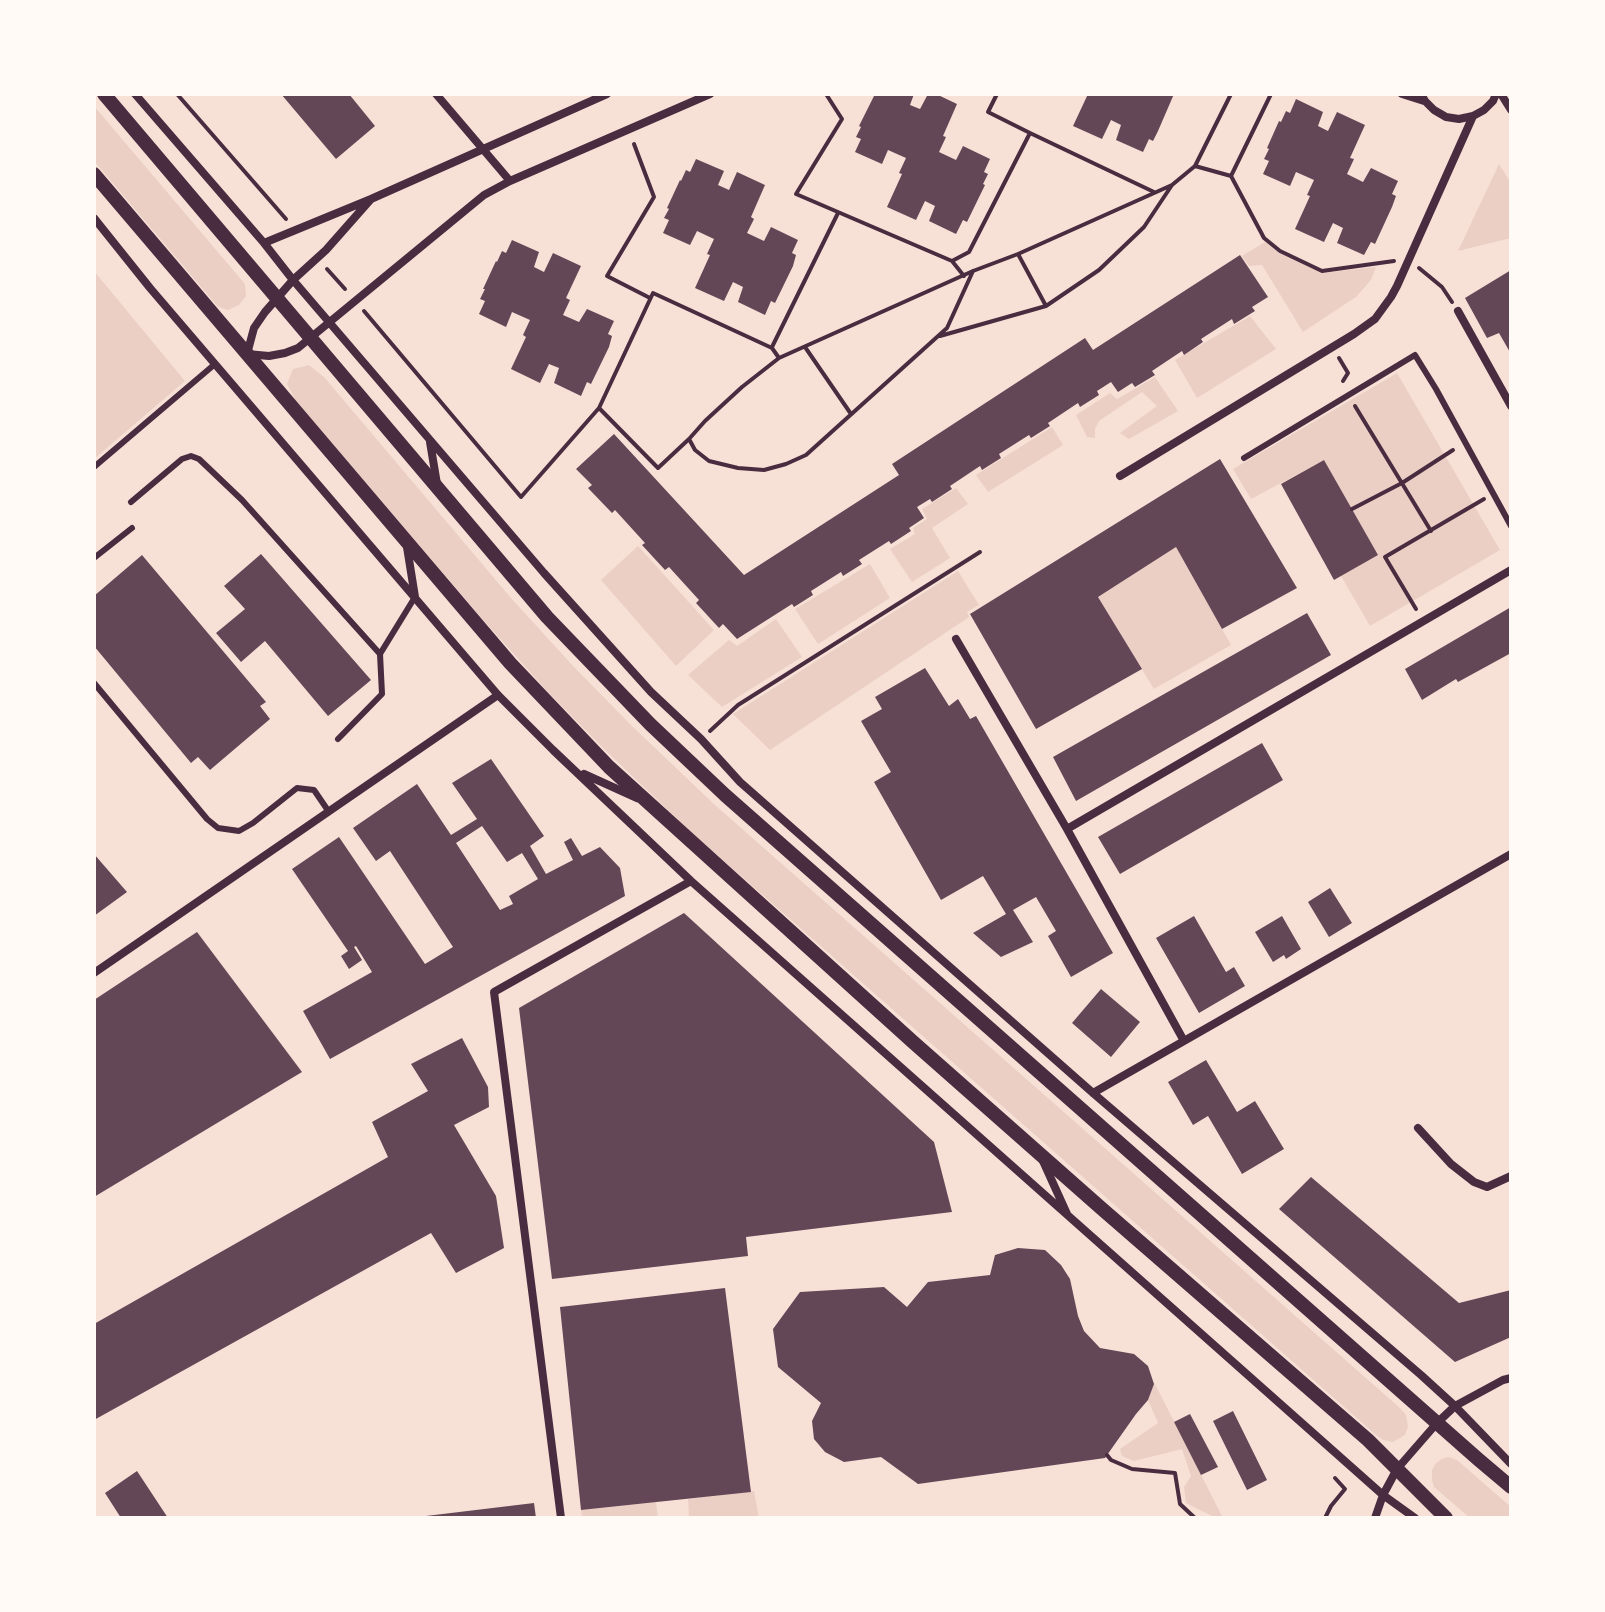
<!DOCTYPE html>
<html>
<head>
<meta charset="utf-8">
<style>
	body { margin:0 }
	#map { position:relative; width:1605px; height:1612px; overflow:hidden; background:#f7e1d7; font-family:"Open Sans",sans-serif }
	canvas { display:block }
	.frame { position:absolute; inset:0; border:96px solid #fffaf5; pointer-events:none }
</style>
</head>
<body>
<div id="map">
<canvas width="1605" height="1612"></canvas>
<div class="frame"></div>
</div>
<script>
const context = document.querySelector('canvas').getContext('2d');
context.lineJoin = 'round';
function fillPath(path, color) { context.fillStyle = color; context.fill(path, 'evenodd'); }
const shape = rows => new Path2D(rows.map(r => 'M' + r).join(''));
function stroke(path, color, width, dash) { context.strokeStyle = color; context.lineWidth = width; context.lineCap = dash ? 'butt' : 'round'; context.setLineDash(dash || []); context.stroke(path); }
const green = shape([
	[94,106,245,284,246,296,239,305,228,310,218,307,94,161],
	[1499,164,1511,183,1511,238,1458,251],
	[1265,242,1279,253,1322,273,1376,267,1371,280,1356,297,1303,332,1262,265,1249,266,1242,256],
	[94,271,185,381,94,459],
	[1250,316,1276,349,1197,398,1175,360],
	[309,365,324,377,511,598,574,667,633,727,715,805,1400,1408,1406,1415,1408,1427,1405,1435,1393,1442,1383,1440,1376,1435,691,832,606,751,548,692,485,622,296,401,287,384,293,369],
	[1397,373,1500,550,1370,626,1341,576,1377,555,1324,460,1251,499,1233,469],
	[1155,377,1178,411,1129,439,1120,433,1157,406,1142,392,1099,421,1095,429,1095,438,1087,437,1076,415,1110,393,1117,399],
	[1052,427,1063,445,988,492,976,475],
	[956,488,968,504,932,528,950,558,912,582,890,549,915,534,913,528,927,519,922,509],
	[638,546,714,630,676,666,601,580],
	[1176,547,1231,645,1154,689,1098,597],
	[870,564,890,598,818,644,795,609],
	[958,571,979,605,967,612,969,617,770,750,733,714],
	[776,619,802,657,722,707,688,675,729,640,737,646],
	[1154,1382,1223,1518,1216,1518,1186,1503,1184,1487,1191,1476,1182,1449,1134,1461,1122,1456,1120,1449,1158,1423,1148,1400],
	[1449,1457,1457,1460,1511,1507,1511,1518,1470,1518,1434,1487,1432,1480,1432,1470,1436,1463,1442,1459],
	[754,1491,759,1518,689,1518,688,1499],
	[656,1502,658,1518,582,1518,581,1510]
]);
const building = shape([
	[281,94,349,94,375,126,336,159],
	[875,94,914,94,910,105,920,109,928,94,936,94,957,104,943,136,946,137,939,152,956,160,963,146,990,159,984,172,988,174,983,184,985,185,967,222,963,220,956,234,929,221,935,206,925,201,916,220,887,207,902,174,899,173,906,158,888,150,882,164,855,152,861,139,856,137,861,127,859,126],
	[1088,94,1174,94,1158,131,1153,141,1149,139,1143,152,1116,140,1121,125,1111,120,1102,139,1073,126],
	[1296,99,1323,112,1318,126,1328,131,1337,112,1365,125,1350,158,1354,159,1347,174,1363,182,1371,168,1398,181,1392,194,1396,196,1392,207,1375,244,1371,242,1364,255,1337,243,1343,228,1333,223,1324,242,1295,229,1310,196,1307,195,1314,180,1296,172,1290,186,1263,174,1269,161,1264,159,1269,149,1267,148,1279,121,1281,122,1286,111,1290,113],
	[696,159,724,171,718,185,729,190,737,172,765,185,751,217,754,219,747,233,764,241,771,227,798,240,792,253,796,255,793,266,775,303,771,301,765,315,738,302,743,287,733,282,724,301,695,288,710,255,707,254,714,239,697,231,690,245,663,233,669,220,664,218,669,209,667,208,680,180,681,181,686,170,690,172],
	[512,240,539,252,534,267,544,272,553,253,581,266,566,298,570,300,563,315,579,322,587,309,614,321,608,334,612,336,609,347,591,384,587,382,581,396,554,383,559,368,549,364,540,383,511,369,526,337,523,335,530,320,512,312,506,327,479,314,485,301,480,299,485,289,483,289,496,261,497,262,502,251,506,253],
	[1240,255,1268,297,1252,307,1255,311,1234,324,1232,319,1201,339,1203,342,1184,355,1182,351,1152,371,1155,375,1135,387,1132,383,1118,392,1111,382,1097,391,1099,395,1080,407,1078,403,1048,423,1050,426,1031,438,1029,435,999,454,1001,458,982,470,980,466,950,486,952,489,932,502,930,499,917,507,924,518,909,528,911,531,891,544,889,541,859,560,862,564,843,576,841,572,811,591,813,595,794,607,792,604,737,639,723,624,719,628,696,603,699,600,669,567,665,570,642,545,645,543,615,510,612,513,588,488,592,485,576,469,614,434,744,575,899,475,892,464,1085,338,1093,350],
	[1511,270,1511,354,1499,333,1487,338,1465,298],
	[1220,459,1297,588,1222,629,1176,547,1098,597,1142,669,1036,729,970,614],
	[1324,460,1378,555,1334,580,1281,484],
	[261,554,371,680,328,716,265,641,241,662,216,633,245,609,224,586],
	[142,555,266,702,260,706,270,719,210,770,198,757,191,763,94,646,94,596],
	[1511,607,1511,653,1458,682,1456,679,1422,700,1405,669],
	[1307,613,1331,655,1076,801,1053,757],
	[925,668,949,706,958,699,970,719,976,716,1113,953,1071,977,1048,936,1056,931,1036,897,1013,910,1033,942,1001,957,973,933,1006,914,983,876,941,900,874,782,891,772,861,721,882,709,875,697],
	[1262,743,1283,780,1120,874,1098,837],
	[491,759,544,836,530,846,546,874,573,860,564,842,571,838,582,856,600,847,620,868,625,896,330,1059,303,1011,372,972,356,946,354,947,362,960,349,969,341,956,348,951,292,869,339,837,425,964,453,947,390,851,376,861,353,828,417,784,451,835,477,819,452,783],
	[482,826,507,862,522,853,538,879,509,896,513,904,500,910,456,843],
	[94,854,127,892,94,916],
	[1330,888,1352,923,1329,937,1308,902],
	[684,913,934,1142,952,1212,746,1237,748,1256,552,1279,519,1008],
	[1194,916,1226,972,1234,967,1245,986,1199,1013,1156,938],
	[1282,916,1301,949,1286,959,1284,955,1273,962,1255,932],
	[197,932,302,1072,94,1197,94,1000],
	[1101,989,1140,1022,1111,1057,1072,1023],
	[462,1038,488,1087,489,1107,454,1125,496,1196,504,1248,456,1273,431,1233,94,1420,94,1324,388,1157,372,1122,428,1091,411,1064],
	[1206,1060,1237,1112,1255,1101,1284,1149,1242,1174,1208,1116,1193,1125,1168,1082],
	[1311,1177,1459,1303,1511,1290,1511,1337,1455,1362,1279,1209],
	[1018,1248,1045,1250,1061,1265,1070,1279,1078,1316,1084,1331,1100,1348,1134,1354,1148,1366,1154,1384,1148,1400,1136,1414,1105,1458,918,1484,881,1457,844,1462,825,1452,814,1439,812,1421,821,1403,778,1367,773,1329,800,1292,884,1287,907,1307,928,1282,990,1275,995,1255],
	[725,1288,751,1492,581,1510,560,1307],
	[1233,1411,1267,1480,1247,1490,1213,1421],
	[1190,1414,1218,1467,1201,1475,1174,1422],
	[137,1471,168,1518,121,1518,105,1493],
	[534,1503,536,1518,426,1518,426,1516]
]);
const path = shape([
	[177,94,286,219],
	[826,94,842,119,796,194,952,261,964,276],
	[997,94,988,112,1030,133],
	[1271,94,1231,176,1264,238,1280,251,1322,271,1394,261],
	[634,144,654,197,607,276,650,298],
	[1195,166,1231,176],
	[1172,185,1195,166,1231,94],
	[1018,254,1172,185,1144,227,1099,270,1046,306],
	[952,261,969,252,1030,133,1154,192],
	[1419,268,1442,287,1452,302],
	[327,269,345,289],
	[973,271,947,328,806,455,786,464,764,470,738,468,709,461,695,450,689,439,705,421,742,387,779,358,973,271],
	[364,311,521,497,599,408,653,293,772,348,779,358],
	[940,336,1046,306,1018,254,973,271],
	[772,347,838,213],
	[805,347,851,414],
	[1339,358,1348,373,1343,381],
	[1355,406,1431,531],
	[599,408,658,468,689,439],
	[1352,509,1402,483,1453,450],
	[1416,609,1385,557,1484,499],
	[710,731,738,705,980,552],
	[1107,1455,1111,1460,1132,1469,1175,1473,1180,1504,1195,1518],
	[1325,1518,1331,1506,1345,1489,1335,1478]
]);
const service = shape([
	[1244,458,1415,355,1436,389,1511,526],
	[94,467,215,364],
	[131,502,182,459,191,456,199,459,242,500,380,654],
	[94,558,132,528],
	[94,683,207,819,218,828,239,831,253,823,297,788,314,790,329,812],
	[338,739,382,694,380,654,415,597]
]);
const minor = shape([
	[135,94,264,243,293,280,544,573,651,692,701,739,740,782,1093,1093,1421,1375,1455,1406,1511,1464],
	[436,94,510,181],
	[1402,94,1424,101],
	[1421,94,1425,101,1434,110,1446,117,1459,119,1473,116,1484,110,1493,101,1496,94],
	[1501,94,1511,110],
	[371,199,326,250,293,280,265,312,254,328,247,354,269,356,285,353,298,348,484,195,510,181,710,94],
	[94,218,150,288,498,695,553,750,691,881,1383,1495,1415,1518],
	[264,243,371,199,607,94],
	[1458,311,1511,406],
	[430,442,437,484],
	[1120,476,1354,334,1375,319,1391,297,1397,286,1473,116],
	[407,547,415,597],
	[956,639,1067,829,1184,1041],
	[584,774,637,798],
	[1067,829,1511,570],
	[94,973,498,695],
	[1093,1093,1511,854],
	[1418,1128,1451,1164,1474,1182,1487,1187,1511,1176],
	[1043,1161,1067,1214],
	[561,1518,494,992,691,881],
	[1375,1518,1383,1495,1397,1469,1437,1423,1455,1406,1503,1380,1511,1378]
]);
const tertiary = shape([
	[104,94,547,617,650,724,725,795,1479,1460,1511,1487],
	[94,174,510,663,609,767,913,1042,1101,1208,1368,1440,1446,1518]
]);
fillPath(green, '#ebcfc5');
fillPath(building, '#644757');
stroke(path, '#4a2c40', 4);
stroke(service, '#4a2c40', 6);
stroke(minor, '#4a2c40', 8);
stroke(tertiary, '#4a2c40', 14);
</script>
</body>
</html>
